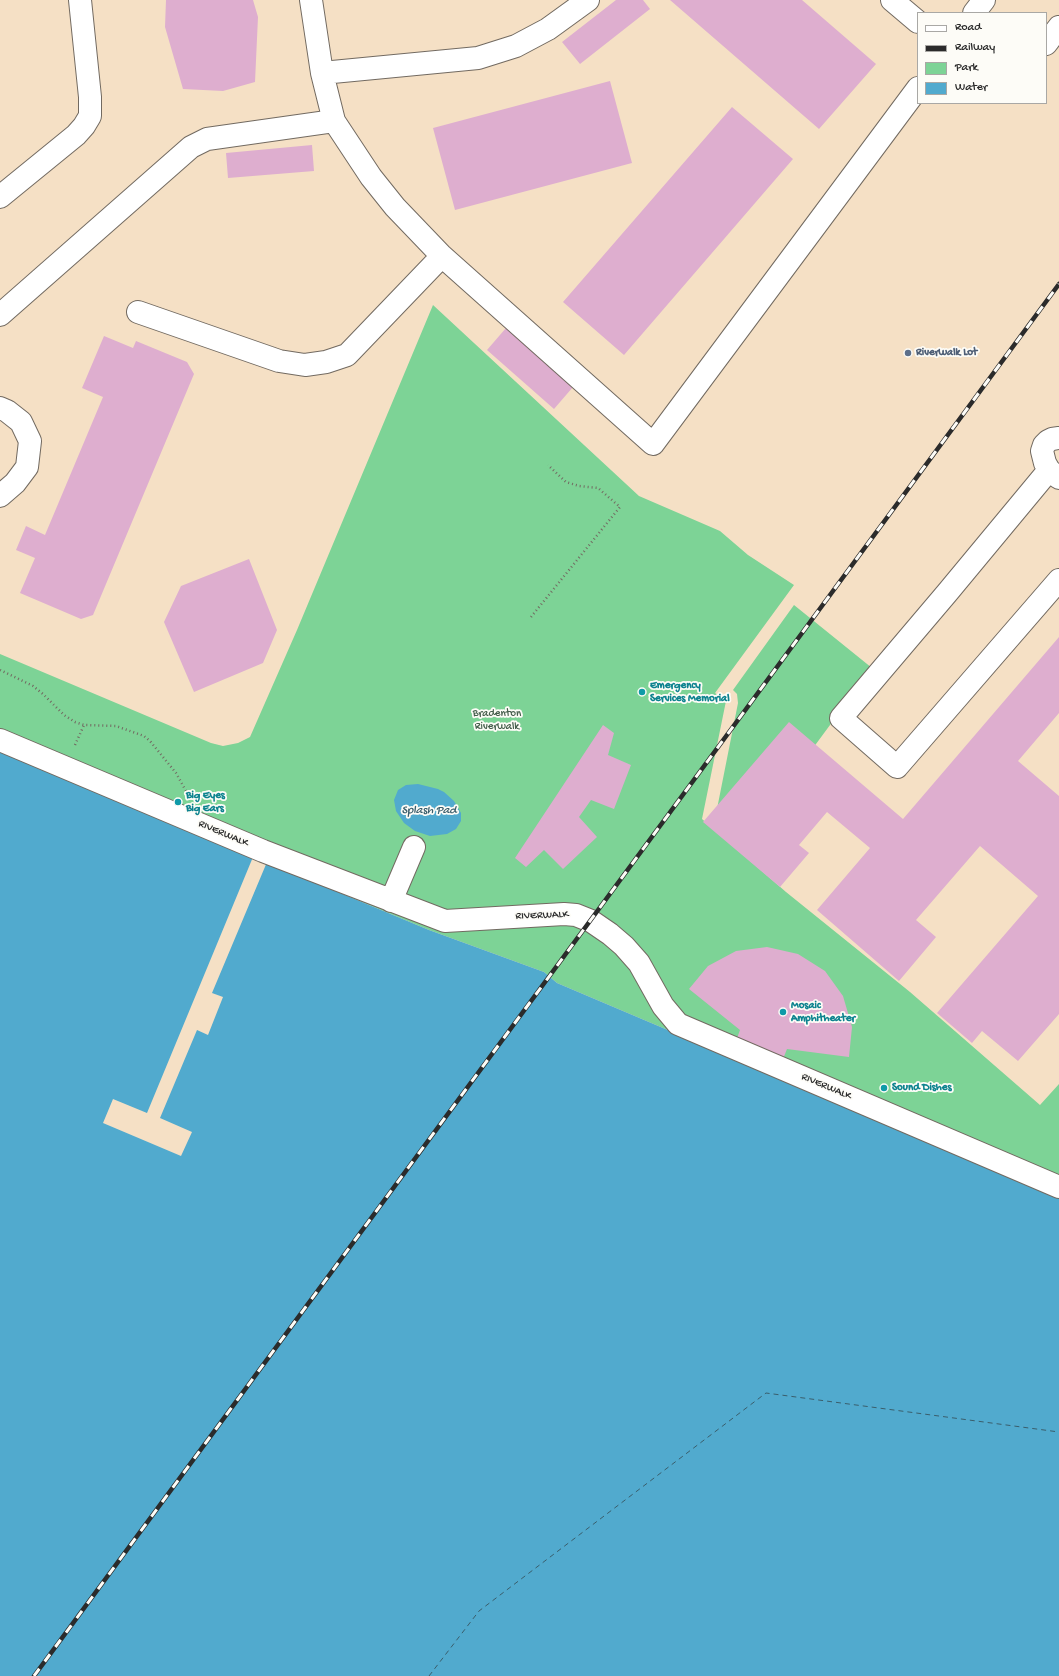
<!DOCTYPE html>
<html>
<head>
<meta charset="utf-8">
<style>
	body { margin:0 }
	#map { position:relative; width:1059px; height:1676px; overflow:hidden; background:#f5e0c5; font-family:"Gochi Hand",sans-serif }
	canvas { display:block }
	.legend { position:absolute; left:917px; top:12px; width:130px; height:92px; box-sizing:border-box; background:#fdfcf7; border:1px solid #a9a8a5; margin:0; padding:5px 7px; list-style:none; font-size:12px; color:#2b2b2b }
	.legend li { display:flex; align-items:center; gap:8px; height:20px }
	.legend b { width:20px; border:1px solid #a9a8a5 }
</style>
</head>
<body>
<div id="map">
<canvas width="1059" height="1676"></canvas>
<ul class="legend">
<li><b style="height:5px;background:#fff"></b>Road</li>
<li><b style="height:5px;background:#2b2b2b"></b>Railway</li>
<li><b style="height:11px;background:#7dd396"></b>Park</li>
<li><b style="height:11px;background:#51aace"></b>Water</li>
</ul>
</div>
<script>
const context = document.querySelector('canvas').getContext('2d');
context.lineJoin = 'round';
function fillPath(path, color) { context.fillStyle = color; context.fill(path, 'evenodd'); }
const shape = rows => new Path2D(rows.map(r => 'M' + r).join(''));
function stroke(path, color, width, dash) { context.strokeStyle = color; context.lineWidth = width; context.lineCap = dash ? 'butt' : 'round'; context.setLineDash(dash || []); context.stroke(path); }
function write(font, color, halo, rows, align = 'center') {
  context.font = font + ' "Gochi Hand",sans-serif'; context.lineWidth = 3.5; context.setLineDash([]); context.textBaseline = 'middle'; context.strokeStyle = halo; context.fillStyle = color; for (const [text, x, y, turn = 0] of rows) {
    context.save(); context.translate(x, y); context.rotate((+turn || 0) * Math.PI / 180); context.textAlign = isNaN(turn) ? turn : align; if (halo) context.strokeText(text, 0, 0); context.fillText(text, 0, 0); context.restore();
  }
}
const green = shape([
	[433,305,639,496,720,531,748,555,794,585,715,693,726,701,702,819,786,892,910,992,1040,1105,1059,1084,1059,1196,557,983,544,972,429,930,0,751,0,654,211,743,223,746,238,743,250,737,297,630],
	[794,605,872,668,746,839,716,814,738,703,737,694,733,690]
]);
const water = shape([
	[0,751,429,930,544,972,557,983,1059,1196,1059,1676,0,1676],
	[418,784,438,789,444,792,454,801,461,813,461,821,456,829,447,834,430,836,415,831,404,823,396,811,394,800,398,790,406,785]
]);
const pier = shape([
	[253,857,267,862,212,993,223,997,208,1035,197,1030,160,1118,192,1132,181,1156,103,1123,113,1099,147,1113]
]);
const ferry = shape([
	[429,1676,479,1611,766,1393,1059,1432]
]);
const building = shape([
	[166,0,253,0,258,17,255,82,223,91,183,89,165,27],
	[616,0,643,0,650,9,580,64,562,42],
	[670,0,802,0,876,64,819,129],
	[610,81,632,163,455,210,433,128],
	[732,107,793,159,624,355,563,302],
	[312,145,314,171,228,178,226,153],
	[506,328,573,387,554,409,487,350],
	[104,336,133,348,136,341,187,362,194,374,93,615,81,619,20,593,35,558,16,550,26,526,45,535,103,397,82,388],
	[249,559,277,630,263,663,194,692,164,622,181,586],
	[1059,637,1059,713,1018,761,1059,796,1059,1014,1018,1061,982,1031,972,1043,937,1013,1038,896,980,846,916,920,936,937,899,981,817,910,870,848,827,812,799,845,809,853,780,887,703,822,789,722,903,819],
	[603,725,614,733,608,755,631,765,614,809,591,800,579,817,597,837,563,869,544,850,526,867,515,858],
	[767,947,798,954,825,971,843,996,852,1027,849,1057,787,1049,783,1059,736,1041,740,1030,689,989,708,966,736,951]
]);
const path = shape([
	[531,617,620,507,598,488,579,486,566,482,548,465],
	[0,670,33,686,43,694,64,715,75,722,84,725,116,726,144,736,150,741,176,773,186,791],
	[75,745,84,725]
]);
const minor = shape([
	[892,0,918,22],
	[974,13,984,0],
	[1046,44,1059,27],
	[322,73,478,58,516,46,548,29,588,0],
	[334,121,371,177,395,207,442,256,653,444,918,88],
	[0,197,76,135,84,126,90,116,90,97,80,0],
	[138,312,279,361,305,365,326,362,347,355,442,256],
	[0,315,191,147,207,139,334,121,322,73,311,0],
	[0,408,7,411,21,422,30,441,27,467,15,483,0,496],
	[1059,438,1052,439,1048,441,1044,445,1042,451,1045,463,1049,470,1059,478],
	[1049,470,947,593,841,718,897,767,1059,580],
	[0,740,263,851,445,921,564,914,576,915,591,921,610,934,624,946,639,963,663,1006,678,1024,1059,1187],
	[391,901,414,847]
]);
const rail = shape([
	[34,1676,1059,284]
]);
const markers = [
	[908,353,4,"#5c6f8a"],
	[642,692,4,"#0f9aa8"],
	[178,802,4,"#0f9aa8"],
	[783,1012,4,"#0f9aa8"],
	[884,1088,4,"#0f9aa8"]
];
const serviceNames = [
	["Riverwalk Lot",916,353]
];
const cultureNames = [
	["Emergency",650,686],
	["Services Memorial",650,699],
	["Big Eyes",186,796],
	["Big Ears",186,809],
	["Mosaic",791,1006],
	["Amphitheater",791,1019],
	["Sound Dishes",892,1088]
];
const parkNames = [
	["Bradenton",497,714],
	["Riverwalk",497,727]
];
const streetNames = [
	["RIVERWALK",223,834,23],
	["RIVERWALK",542,916,-2],
	["RIVERWALK",826,1087,23]
];
const waterNames = [
	["Splash Pad",429,811]
];
fillPath(green, '#7dd396');
fillPath(water, '#51aace');
fillPath(pier, '#f5e0c5');
stroke(ferry, '#3a5e6c', 1, [5, 4]);
fillPath(building, '#deaecf');
stroke(minor, '#726a61', 24);
stroke(path, '#726a61', 2.5, [1, 3]);
stroke(minor, '#fff', 22);
stroke(rail, '#2b2b2b', 4.5);
stroke(rail, '#fdfcf7', 3, [9]);
for (const [x, y, r, color] of markers) { const dot = new Path2D(); dot.arc(x, y, r, 0, 2 * Math.PI); context.fillStyle = color; context.fill(dot); stroke(dot, '#fdfcf7', 1.5); }
write('bold 11px', '#4e5e75', '#fdfcf7', serviceNames, 'left');
write('bold 11px', '#0d838f', '#fdfcf7', cultureNames, 'left');
write('11px', '#445d4b', '#fdfcf7', parkNames);
write('11px', '#2b2b2b', '#fdfcf7', streetNames);
write('italic 12px', '#3a5e6c', '#fdfcf7', waterNames);
</script>
</body>
</html>
